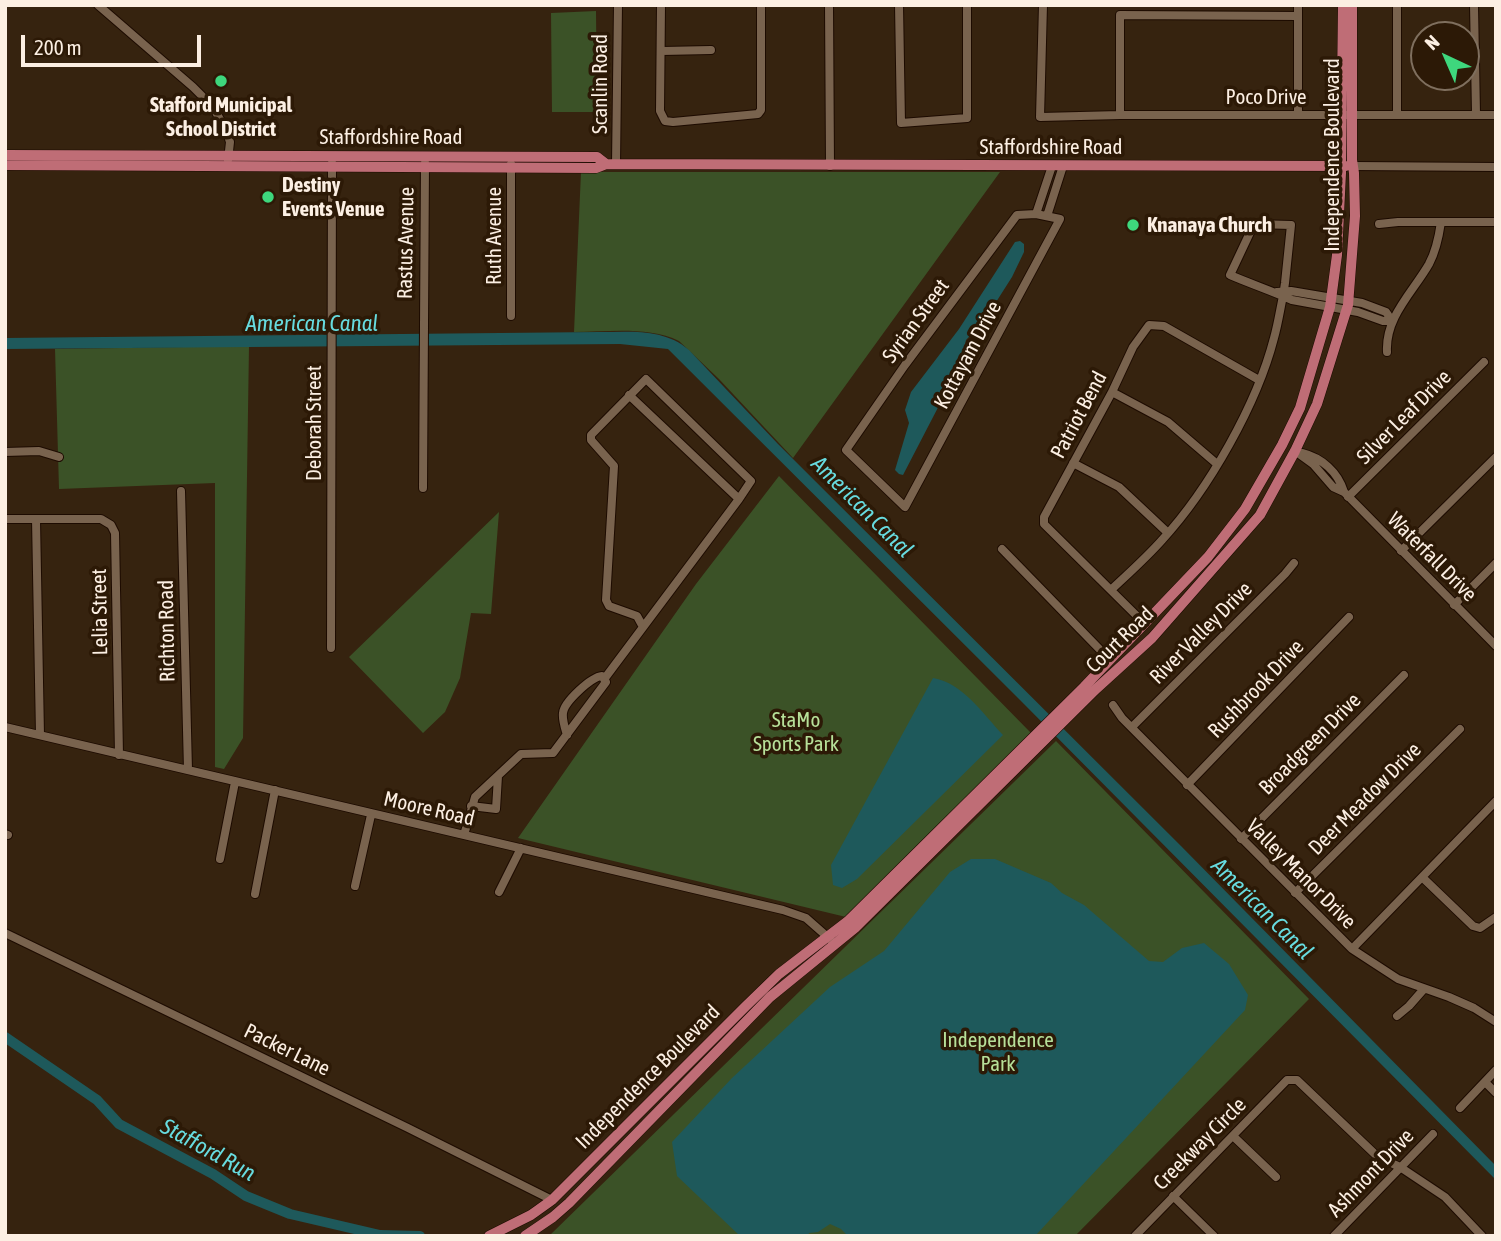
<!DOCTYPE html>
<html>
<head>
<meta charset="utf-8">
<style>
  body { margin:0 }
  #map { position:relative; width:1501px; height:1241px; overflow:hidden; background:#36230f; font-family:"Asap Condensed",sans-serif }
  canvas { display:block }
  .frame { position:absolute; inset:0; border:7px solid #fcefe3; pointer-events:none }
  .north { position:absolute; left:1410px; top:21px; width:70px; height:70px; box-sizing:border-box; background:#2c1906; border:2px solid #7f6f5e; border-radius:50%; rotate:316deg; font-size:19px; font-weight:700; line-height:28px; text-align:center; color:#fcefe3 }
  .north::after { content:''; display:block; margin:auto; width:24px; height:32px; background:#3ed77d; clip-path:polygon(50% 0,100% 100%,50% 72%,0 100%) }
  .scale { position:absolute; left:21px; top:35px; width:180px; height:32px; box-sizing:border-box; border:4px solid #fcefe3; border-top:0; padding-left:9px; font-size:21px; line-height:24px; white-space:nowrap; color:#fcefe3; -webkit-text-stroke:5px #2c1906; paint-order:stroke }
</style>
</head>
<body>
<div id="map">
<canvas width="1501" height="1241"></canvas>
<div class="frame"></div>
<div class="north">N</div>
<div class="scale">200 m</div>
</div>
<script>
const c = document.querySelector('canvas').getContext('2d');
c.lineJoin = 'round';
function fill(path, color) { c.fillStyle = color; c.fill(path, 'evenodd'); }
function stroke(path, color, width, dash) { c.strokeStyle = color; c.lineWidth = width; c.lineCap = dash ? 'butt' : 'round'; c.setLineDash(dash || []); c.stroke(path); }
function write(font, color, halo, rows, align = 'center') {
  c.font = font + ' "Asap Condensed",sans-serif'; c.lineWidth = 7; c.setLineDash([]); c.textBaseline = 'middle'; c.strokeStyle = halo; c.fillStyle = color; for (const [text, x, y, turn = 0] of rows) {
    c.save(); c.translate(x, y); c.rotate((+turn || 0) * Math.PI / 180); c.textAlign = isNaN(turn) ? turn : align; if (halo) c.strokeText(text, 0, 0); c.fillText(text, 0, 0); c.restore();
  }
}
fill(new Path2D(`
  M 596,11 L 597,112 L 552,112 L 551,13 Z
  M 581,172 L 1000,172 L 793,458 L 719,379 L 679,341 C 648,326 607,332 574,332 Z
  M 249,346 L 243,738 L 224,769 L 215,767 L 215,483 L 59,489 L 55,349 Z
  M 779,476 L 1031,733 L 846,917 L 518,838 L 696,584 Z
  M 499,512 L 491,614 L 471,613 L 460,678 L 445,712 L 423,733 L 349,657 Z
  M 1056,741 L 1309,999 L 1075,1236 L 549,1236 Z`), '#3b5227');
fill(new Path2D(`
  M 1020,241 L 1024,244 L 1024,252 L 1012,277 L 984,321 L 966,340 L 959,367 L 903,475 L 899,474 L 895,470 L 909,423 L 905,410 L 911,392 L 959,329 L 1015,242 Z
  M 599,332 C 630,332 664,328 689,350 L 778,444 L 1181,846 L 1496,1166 L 1496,1180 L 1020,700 L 668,349 L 620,344 L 5,349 L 5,338 Z
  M 933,678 C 963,683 983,714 1003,735 L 857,879 L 842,888 L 833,885 L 831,865 Z
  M 971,859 L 995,859 L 1051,883 L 1062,893 L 1084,905 L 1149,961 L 1163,962 L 1182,948 L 1204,943 L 1229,964 L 1248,995 L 1245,1010 L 1035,1236 L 848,1236 L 841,1229 L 830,1224 L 818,1232 L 809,1233 L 808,1236 L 740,1236 L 677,1176 L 672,1142 L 732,1078 L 830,987 L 884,951 L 950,872 Z`), '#1e595b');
stroke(new Path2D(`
  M 5,1037 L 97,1100 L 119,1124 L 213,1174 L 246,1196 L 290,1214 L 380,1235 L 420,1236`), '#1e595b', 10);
const minor = new Path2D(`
  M 98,5 L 193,87 L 213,107 L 226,130 L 230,142 L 228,160
  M 661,5 L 660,111 L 665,121 L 673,122 L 758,114 L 761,110 L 761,5
  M 829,5 L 830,166
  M 899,5 L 901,123 L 967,118 L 967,5
  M 1043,5 L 1040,117 L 1120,115 L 1496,115
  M 1298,5 L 1298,114
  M 1397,5 L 1397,115
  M 1474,5 L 1476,114
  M 662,51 L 711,50
  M 1120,115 L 1120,15 L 1298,16
  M 511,164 L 511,316
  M 616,164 L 618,5
  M 1353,166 L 1496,167
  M 1036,214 L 1060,219 L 905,507 L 846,450 L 905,365 L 1017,215 Z
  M 1036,214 L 1052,166
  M 1047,216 L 1063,166
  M 1379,224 L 1398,222 L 1496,222
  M 1387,352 C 1385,317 1413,292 1429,264 C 1436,251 1439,236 1441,222
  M 1112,392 L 1168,422 L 1217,464
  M 629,395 L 739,499
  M 1295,451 L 1313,464 L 1333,487 L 1344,492 L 1496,646
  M 5,452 L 39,451 L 59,457
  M 1302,453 C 1322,458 1338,472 1344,492
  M 1073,463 L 1119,487 L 1168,533
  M 423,488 L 425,163
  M 181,491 L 188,770
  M 1348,497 L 1484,362
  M 5,519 L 101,519 L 111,525 L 115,533 L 119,755
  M 36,519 L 40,735
  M 1002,549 L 1110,660
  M 1401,551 L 1496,457
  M 1112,589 C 1129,573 1147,557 1162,540 C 1209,489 1257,404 1274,338 C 1278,324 1280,310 1283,296 L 1285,283 L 1291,225 L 1254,224 L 1230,275 C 1251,284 1272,291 1292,300 L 1358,312 L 1383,321 L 1392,321 L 1386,312 L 1362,303 L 1291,291 L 1277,292
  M 1454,605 L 1496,563
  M 1144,623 L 1044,524 L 1044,517 L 1112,392 L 1133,347 L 1149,325 L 1164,326 L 1259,380
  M 331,648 L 332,163
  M 605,678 L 739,499 L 751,481 L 646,379 L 591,435 L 591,440 L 614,466 L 606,600 L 609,606 L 637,616 L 643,627
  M 1113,705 L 1122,718 L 1352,949 L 1398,979 L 1449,997 L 1474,1008 L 1496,1022
  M 5,727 L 783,910 L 806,918 L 831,940
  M 1132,727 L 1285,574 L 1294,563
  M 1187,785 L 1349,617
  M 471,806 L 496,809 L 498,776
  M 5,834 L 8,835
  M 464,835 L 475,797 L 521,754 L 553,753 L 606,682 L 602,676 C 591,677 564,702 563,713 C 562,720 565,728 567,735
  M 1241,839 L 1404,675
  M 220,859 L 235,782
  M 1422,877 L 1473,926 L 1480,928 L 1496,917
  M 355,886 L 371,815
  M 499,892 L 521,848
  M 1295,893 L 1460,729
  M 255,894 L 275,790
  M 5,933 L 408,1128 L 552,1200
  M 1352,949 L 1496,801
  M 1397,1016 L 1409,1006 L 1423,990
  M 1485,1082 L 1496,1093
  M 1460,1108 L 1496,1070
  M 1233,1136 L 1276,1177
  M 1173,1196 L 1214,1236
  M 1135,1236 L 1287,1080 L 1297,1080 L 1378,1157 L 1400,1167 L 1445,1197 L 1482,1236
  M 1334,1236 L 1433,1134`);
const major = new Path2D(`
  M 5,155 L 597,157 L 606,164
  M 5,165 L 596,168 L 606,164 L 1346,166
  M 489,1236 L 531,1215 L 552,1200 L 746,1006 L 779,974 L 848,921 L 1084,687 L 1208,557 L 1245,509 L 1282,445 L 1300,408 L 1330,307 L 1337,255 L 1341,173 L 1343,5
  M 525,1236 L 553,1217 L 569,1203 L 770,997 L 856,927 L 1096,689 L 1152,638 L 1260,515 L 1295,451 L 1317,404 L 1348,305 L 1355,216 L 1354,173 L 1352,160 L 1352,5`);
stroke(minor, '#1d0b00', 10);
stroke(major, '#1d0b00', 11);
stroke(minor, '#79634e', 8);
stroke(major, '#bf6d76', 10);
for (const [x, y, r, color] of [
  [221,81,7,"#3ed77d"],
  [268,197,7,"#3ed77d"],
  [1133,225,7,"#3ed77d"]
]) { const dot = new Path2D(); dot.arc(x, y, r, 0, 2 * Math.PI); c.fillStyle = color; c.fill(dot); stroke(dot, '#2c1906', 2.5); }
write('21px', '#fcefe3', '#2c1906', [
  ["Scanlin Road",600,84,-90],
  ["Poco Drive",1266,97],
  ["Staffordshire Road",391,137],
  ["Staffordshire Road",1051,147],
  ["Independence Boulevard",1332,155,-90],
  ["Ruth Avenue",494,236,-90],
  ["Rastus Avenue",406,243,-89],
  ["Syrian Street",916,321,-54],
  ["Kottayam Drive",968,355,-62],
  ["Patriot Bend",1079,415,-62],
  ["Silver Leaf Drive",1404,417,-45],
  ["Deborah Street",314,423,-90],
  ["Waterfall Drive",1432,557,45],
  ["Lelia Street",100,612,-91],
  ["Richton Road",167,631,-91],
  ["River Valley Drive",1201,633,-45],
  ["Court Road",1120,640,-44],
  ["Rushbrook Drive",1256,689,-46],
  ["Broadgreen Drive",1310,744,-45],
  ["Deer Meadow Drive",1365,799,-45],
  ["Moore Road",429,809,13],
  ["Valley Manor Drive",1301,874,45],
  ["Packer Lane",287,1050,26],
  ["Independence Boulevard",648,1077,-45],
  ["Creekway Circle",1200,1144,-45],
  ["Ashmont Drive",1371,1173,-46]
]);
write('bold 21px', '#fcefe3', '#2c1906', [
  ["Stafford Municipal",221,105,"center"],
  ["School District",221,129,"center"],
  ["Destiny",282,185],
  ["Events Venue",282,209],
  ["Knanaya Church",1147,225]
], 'left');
write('21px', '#b7e099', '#2c1906', [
  ["StaMo",796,720],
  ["Sports Park",796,744],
  ["Independence",998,1040],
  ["Park",998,1064]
]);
write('italic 23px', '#67dbdf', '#2c1906', [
  ["American Canal",312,324],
  ["American Canal",862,507,45],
  ["American Canal",1262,909,45],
  ["Stafford Run",208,1150,29]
]);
</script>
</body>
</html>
